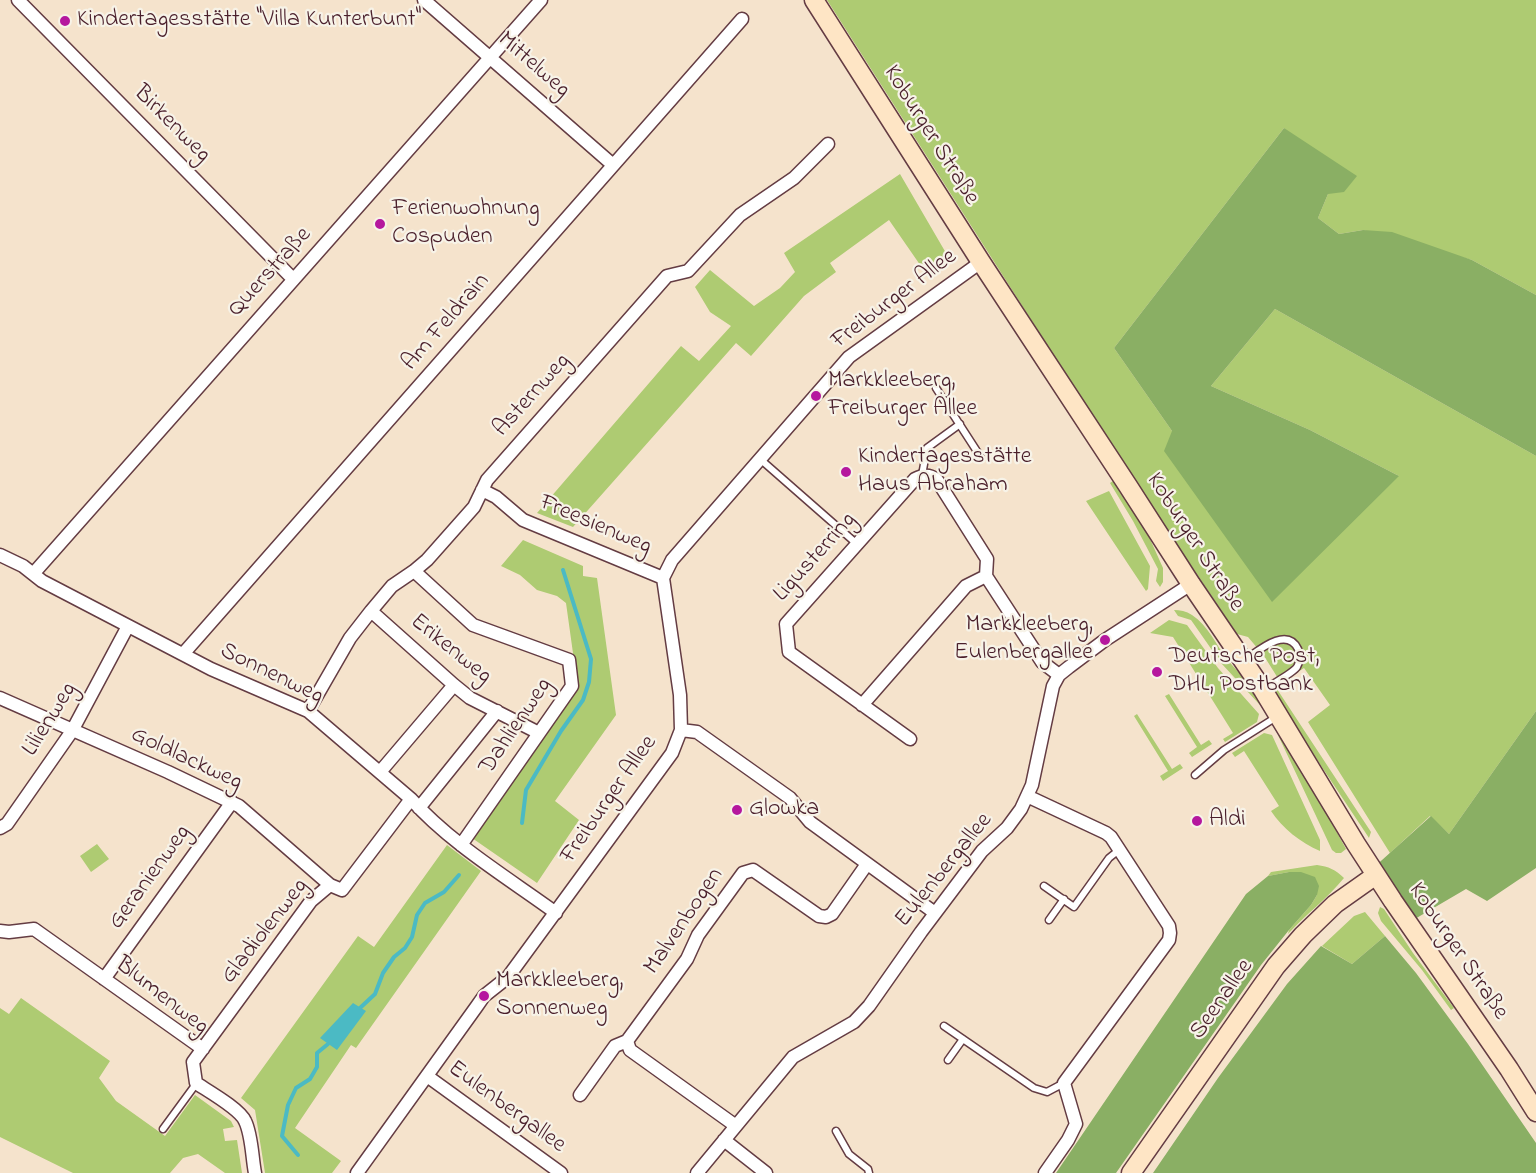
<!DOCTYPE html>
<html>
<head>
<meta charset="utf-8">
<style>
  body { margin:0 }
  canvas { display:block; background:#f5e3cc }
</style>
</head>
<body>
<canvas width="1536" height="1173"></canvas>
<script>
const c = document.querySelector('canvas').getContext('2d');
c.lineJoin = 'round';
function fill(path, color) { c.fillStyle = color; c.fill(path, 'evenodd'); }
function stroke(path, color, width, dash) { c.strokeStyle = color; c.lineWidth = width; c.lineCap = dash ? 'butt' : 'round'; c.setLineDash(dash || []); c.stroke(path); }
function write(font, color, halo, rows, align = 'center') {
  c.font = font + ' "Indie Flower",sans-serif'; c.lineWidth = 4.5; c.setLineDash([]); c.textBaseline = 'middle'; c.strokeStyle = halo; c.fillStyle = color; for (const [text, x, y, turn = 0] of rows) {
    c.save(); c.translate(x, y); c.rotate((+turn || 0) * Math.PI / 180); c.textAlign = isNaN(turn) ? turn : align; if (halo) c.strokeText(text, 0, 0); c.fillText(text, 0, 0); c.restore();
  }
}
fill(new Path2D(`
  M 827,0 L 1536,0 L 1536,295 L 1472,260 L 1363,230 L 1339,234 L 1318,218 L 1328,194 L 1284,128 L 1114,348 L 1172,431 L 1399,476 L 1310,430 L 1211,386 L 1275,309 L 1536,456 L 1536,711 L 1449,834 L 1430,816 L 1390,853 L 1308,722 L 1330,705 L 1304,668 L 1281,683 L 1264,656 L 1248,637 L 1237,634 L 1134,481 Z
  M 900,174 L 946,253 L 940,263 L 925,272 L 889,220 L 830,263 L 836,272 L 804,296 L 751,356 L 736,343 L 573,527 L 537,513 L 681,346 L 699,361 L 731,326 L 710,312 L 695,287 L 710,270 L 754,306 L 780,288 L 795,272 L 784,253 Z
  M 1116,479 L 1142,521 L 1163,568 L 1163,582 L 1160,587 L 1156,581 L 1158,569 L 1133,521 L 1110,483 Z
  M 1109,491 L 1150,566 L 1148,589 L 1146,591 L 1086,501 Z
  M 523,540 L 583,566 L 583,576 L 597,578 L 616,715 L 555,801 L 579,820 L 537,883 L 472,838 L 578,689 L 566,603 L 557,596 L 537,590 L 520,575 L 501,566 Z
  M 1174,610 C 1180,610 1186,611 1192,615 C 1208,625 1216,645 1227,659 C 1237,672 1258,689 1260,705 L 1221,663 L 1191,620 L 1178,616 Z
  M 1169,620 L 1187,625 L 1218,668 L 1259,714 L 1257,722 L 1225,742 L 1223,739 L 1233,733 L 1173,637 L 1150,633 Z
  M 1275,686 L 1371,832 L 1369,838 L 1272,692 Z
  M 1169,694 L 1201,745 L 1209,740 L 1212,744 L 1192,757 L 1189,753 L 1197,747 L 1165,696 Z
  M 1137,714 L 1172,769 L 1180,764 L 1183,768 L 1163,781 L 1160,776 L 1168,771 L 1134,716 Z
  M 1264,733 L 1272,735 L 1320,840 L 1320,851 C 1301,843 1282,828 1271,811 L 1279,806 L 1244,751 L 1235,757 L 1232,753 Z
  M 1278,735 L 1285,741 L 1298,761 L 1346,849 L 1341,853 L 1336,853 L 1332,850 Z
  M 97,844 L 109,859 L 91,872 L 80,856 Z
  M 447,845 L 481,871 L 356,1048 L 351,1045 L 295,1128 L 341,1161 L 332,1173 L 265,1173 L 255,1110 L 241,1098 L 358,936 L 374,947 Z
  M 1317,865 C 1329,867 1335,869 1344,878 C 1327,899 1306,914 1288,934 L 1289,930 L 1311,905 L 1317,895 L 1289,872 L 1268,876 L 1271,872 Z
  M 1380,907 L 1384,909 L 1413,953 L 1454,1008 L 1451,1010 L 1422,970 L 1381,921 L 1378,913 Z
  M 1365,912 L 1385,936 L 1352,964 L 1322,946 L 1354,916 Z
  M 21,998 L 110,1061 L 99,1078 L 116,1101 L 165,1136 L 195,1095 L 231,1121 L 234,1127 L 223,1129 L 225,1141 L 237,1140 L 242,1173 L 225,1173 L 198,1154 L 183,1158 L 170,1173 L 73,1173 L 0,1137 L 0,1008 L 9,1014 Z`), '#aecb72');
fill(new Path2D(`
  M 1284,128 L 1357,176 L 1344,192 L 1328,194 L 1318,218 L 1339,234 L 1363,230 L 1392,232 L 1472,260 L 1536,295 L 1536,456 L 1275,309 L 1211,386 L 1310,430 L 1399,476 L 1272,602 L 1164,451 L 1172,431 L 1114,348 Z
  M 1536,711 L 1536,868 L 1487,901 L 1466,889 L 1408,923 L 1372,869 L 1431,816 L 1449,834 Z
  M 1289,872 L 1301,872 L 1315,877 L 1319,886 L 1317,895 L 1311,905 L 1289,930 L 1261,965 L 1116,1173 L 1056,1173 L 1246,894 L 1268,876 Z
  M 1385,936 L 1416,973 L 1468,1044 L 1536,1143 L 1536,1173 L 1153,1173 L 1218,1078 L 1287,984 L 1321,946 L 1352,964 Z`), '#8aaf64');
fill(new Path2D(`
  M 353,1003 L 366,1011 L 337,1050 L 320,1038 Z`), '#4bbac4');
stroke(new Path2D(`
  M 522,823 L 526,790 L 561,731 L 583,700 L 589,682 L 591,659 L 563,570
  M 360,1008 L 375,994 L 383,973 L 394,957 L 405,948 L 412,937 L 417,915 L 425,903 L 444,892 L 459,875
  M 298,1155 L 282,1136 L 288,1105 L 296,1088 L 310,1079 L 317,1067 L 317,1053 L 328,1044`), '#4bbac4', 4);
const lane = new Path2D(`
  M 936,388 L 980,456
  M 760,459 L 857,544
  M 922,475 L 927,448 L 960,424
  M 1246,659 C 1259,650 1287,626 1298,649 C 1300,655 1300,662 1297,667 C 1293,673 1272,684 1265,689
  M 1195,775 L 1224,750 L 1278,716
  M 1044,886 L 1074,907 L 1109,858 L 1119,850
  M 1049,920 L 1064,899
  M 944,1026 L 1034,1088 L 1047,1092 L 1064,1083
  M 948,1060 L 963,1039
  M 163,1129 L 196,1084
  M 836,1131 L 849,1154 L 868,1169 L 869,1173`);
const street = new Path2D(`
  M 18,0 L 293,279
  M 424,0 L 613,165
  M 482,490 L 496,497 L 523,520 L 663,578
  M 0,555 L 23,566 L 42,581 L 211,669 L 308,711 L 411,799 C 450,843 508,878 556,913
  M 414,571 L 473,625 L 569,660 L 572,686 L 461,845
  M 33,574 L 541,0
  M 371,611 L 454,685 L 470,698 L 539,733
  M 183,654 L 742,19
  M 0,698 L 168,772 L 239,806 L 330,885
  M 862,705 L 966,586 L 986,576
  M 308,711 L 350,638 L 371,611 L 392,586 L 414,571 L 427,560 L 474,507 L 487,480 L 667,276 L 688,271 L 740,215 L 794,178 L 828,144
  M 681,730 L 697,732 L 790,798 L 810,822 L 935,913
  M 910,739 L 789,652 L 786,624 L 915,479 C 923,475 929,474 937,480 L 987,559 L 986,576 L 1042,662 L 1059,675
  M 380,772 L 454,685
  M 1027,796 L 1106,833 L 1111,837 L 1169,926 L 1170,933 L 1169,940 L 1064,1083 L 1076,1124 L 1068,1140 L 1045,1173
  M 419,808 L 497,711
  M 0,828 L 7,824 L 72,731 L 128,626
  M 0,931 L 9,932 L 34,929 L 203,1049
  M 104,979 L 232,802
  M 427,1076 L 561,1173
  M 580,1095 L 615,1046 L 627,1041
  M 736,1126 L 630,1050 L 627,1041 L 687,959 L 698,935 L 743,873 L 753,870 L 819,916 L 826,917 L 832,914 L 867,864
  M 724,1140 L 766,1173
  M 255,1173 C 252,1158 252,1135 245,1121 C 240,1109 208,1091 196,1083 L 193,1062 L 311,901 L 330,885 L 342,890 L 411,799
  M 357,1173 L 477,1006 L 484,996 L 508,977 L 672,753 L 681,730 L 680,695 L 663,578 L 672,560 L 849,357 L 981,262
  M 697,1173 L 793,1057 L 854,1022 L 869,1006 L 921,932 L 982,851 L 1007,828 L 1021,809 L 1032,785 L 1053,686 L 1059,675 L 1069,667 L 1105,640 L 1191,584`);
const secondary = new Path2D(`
  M 814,0 L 981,262 L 1128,486 L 1191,584 L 1263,690 L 1356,844 L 1393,901 L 1509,1069 L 1536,1112
  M 1131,1173 L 1276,966 L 1303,935 L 1335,904 L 1376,875`);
stroke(lane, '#643c43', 9);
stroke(street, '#643c43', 15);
stroke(secondary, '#643c43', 21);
stroke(lane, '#fff', 6);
stroke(street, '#fff', 12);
stroke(secondary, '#fee5c5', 18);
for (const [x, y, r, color] of [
  [65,21,6,"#b5179e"],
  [380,224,6,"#b5179e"],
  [816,396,6,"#b5179e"],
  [846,472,6,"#b5179e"],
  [1105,640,6,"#b5179e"],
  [1157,672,6,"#b5179e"],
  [737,810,6,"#b5179e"],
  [1197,821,6,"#b5179e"],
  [484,996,6,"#b5179e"]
]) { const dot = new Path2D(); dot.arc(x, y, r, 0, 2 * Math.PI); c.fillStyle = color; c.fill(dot); stroke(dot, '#f7f3e8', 2); }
write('24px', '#4a1f2b', '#f7f3e8', [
  ["Kindertagesstätte \"Villa Kunterbunt\"",77,21],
  ["Ferienwohnung",392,210],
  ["Cospuden",392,238],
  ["Markkleeberg,",828,382],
  ["Freiburger Allee",828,410],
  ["Kindertagesstätte",858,458],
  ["Haus Abraham",858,486],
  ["Markkleeberg,",1093,626,"right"],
  ["Eulenbergallee",1093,654,"right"],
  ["Deutsche Post,",1169,658],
  ["DHL, Postbank",1169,686],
  ["Glowka",749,810],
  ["Aldi",1209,821],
  ["Markkleeberg,",496,982],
  ["Sonnenweg",496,1010]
], 'left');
write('24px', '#4a1f2b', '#f7f3e8', [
  ["Mittelweg",533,66,41],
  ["Birkenweg",171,125,45],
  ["Koburger Straße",930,136,58],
  ["Querstraße",271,273,-48],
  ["Freiburger Allee",895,300,-37],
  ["Am Feldrain",447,323,-49],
  ["Asternweg",533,396,-48],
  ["Freesienweg",595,526,23],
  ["Koburger Straße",1194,543,57],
  ["Ligusterring",816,558,-48],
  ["Erikenweg",450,650,39],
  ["Sonnenweg",271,675,26],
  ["Lilienweg",51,720,-58],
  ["Dahlienweg",517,727,-56],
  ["Goldlackweg",186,760,25],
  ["Freiburger Allee",610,800,-55],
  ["Eulenbergallee",945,871,-51],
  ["Geranienweg",151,878,-54],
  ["Malvenbogen",685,922,-56],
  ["Gladiolenweg",266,932,-52],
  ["Koburger Straße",1457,952,56],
  ["Blumenweg",161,997,38],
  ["Seenallee",1223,1000,-55],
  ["Eulenbergallee",506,1108,36]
]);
</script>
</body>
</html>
